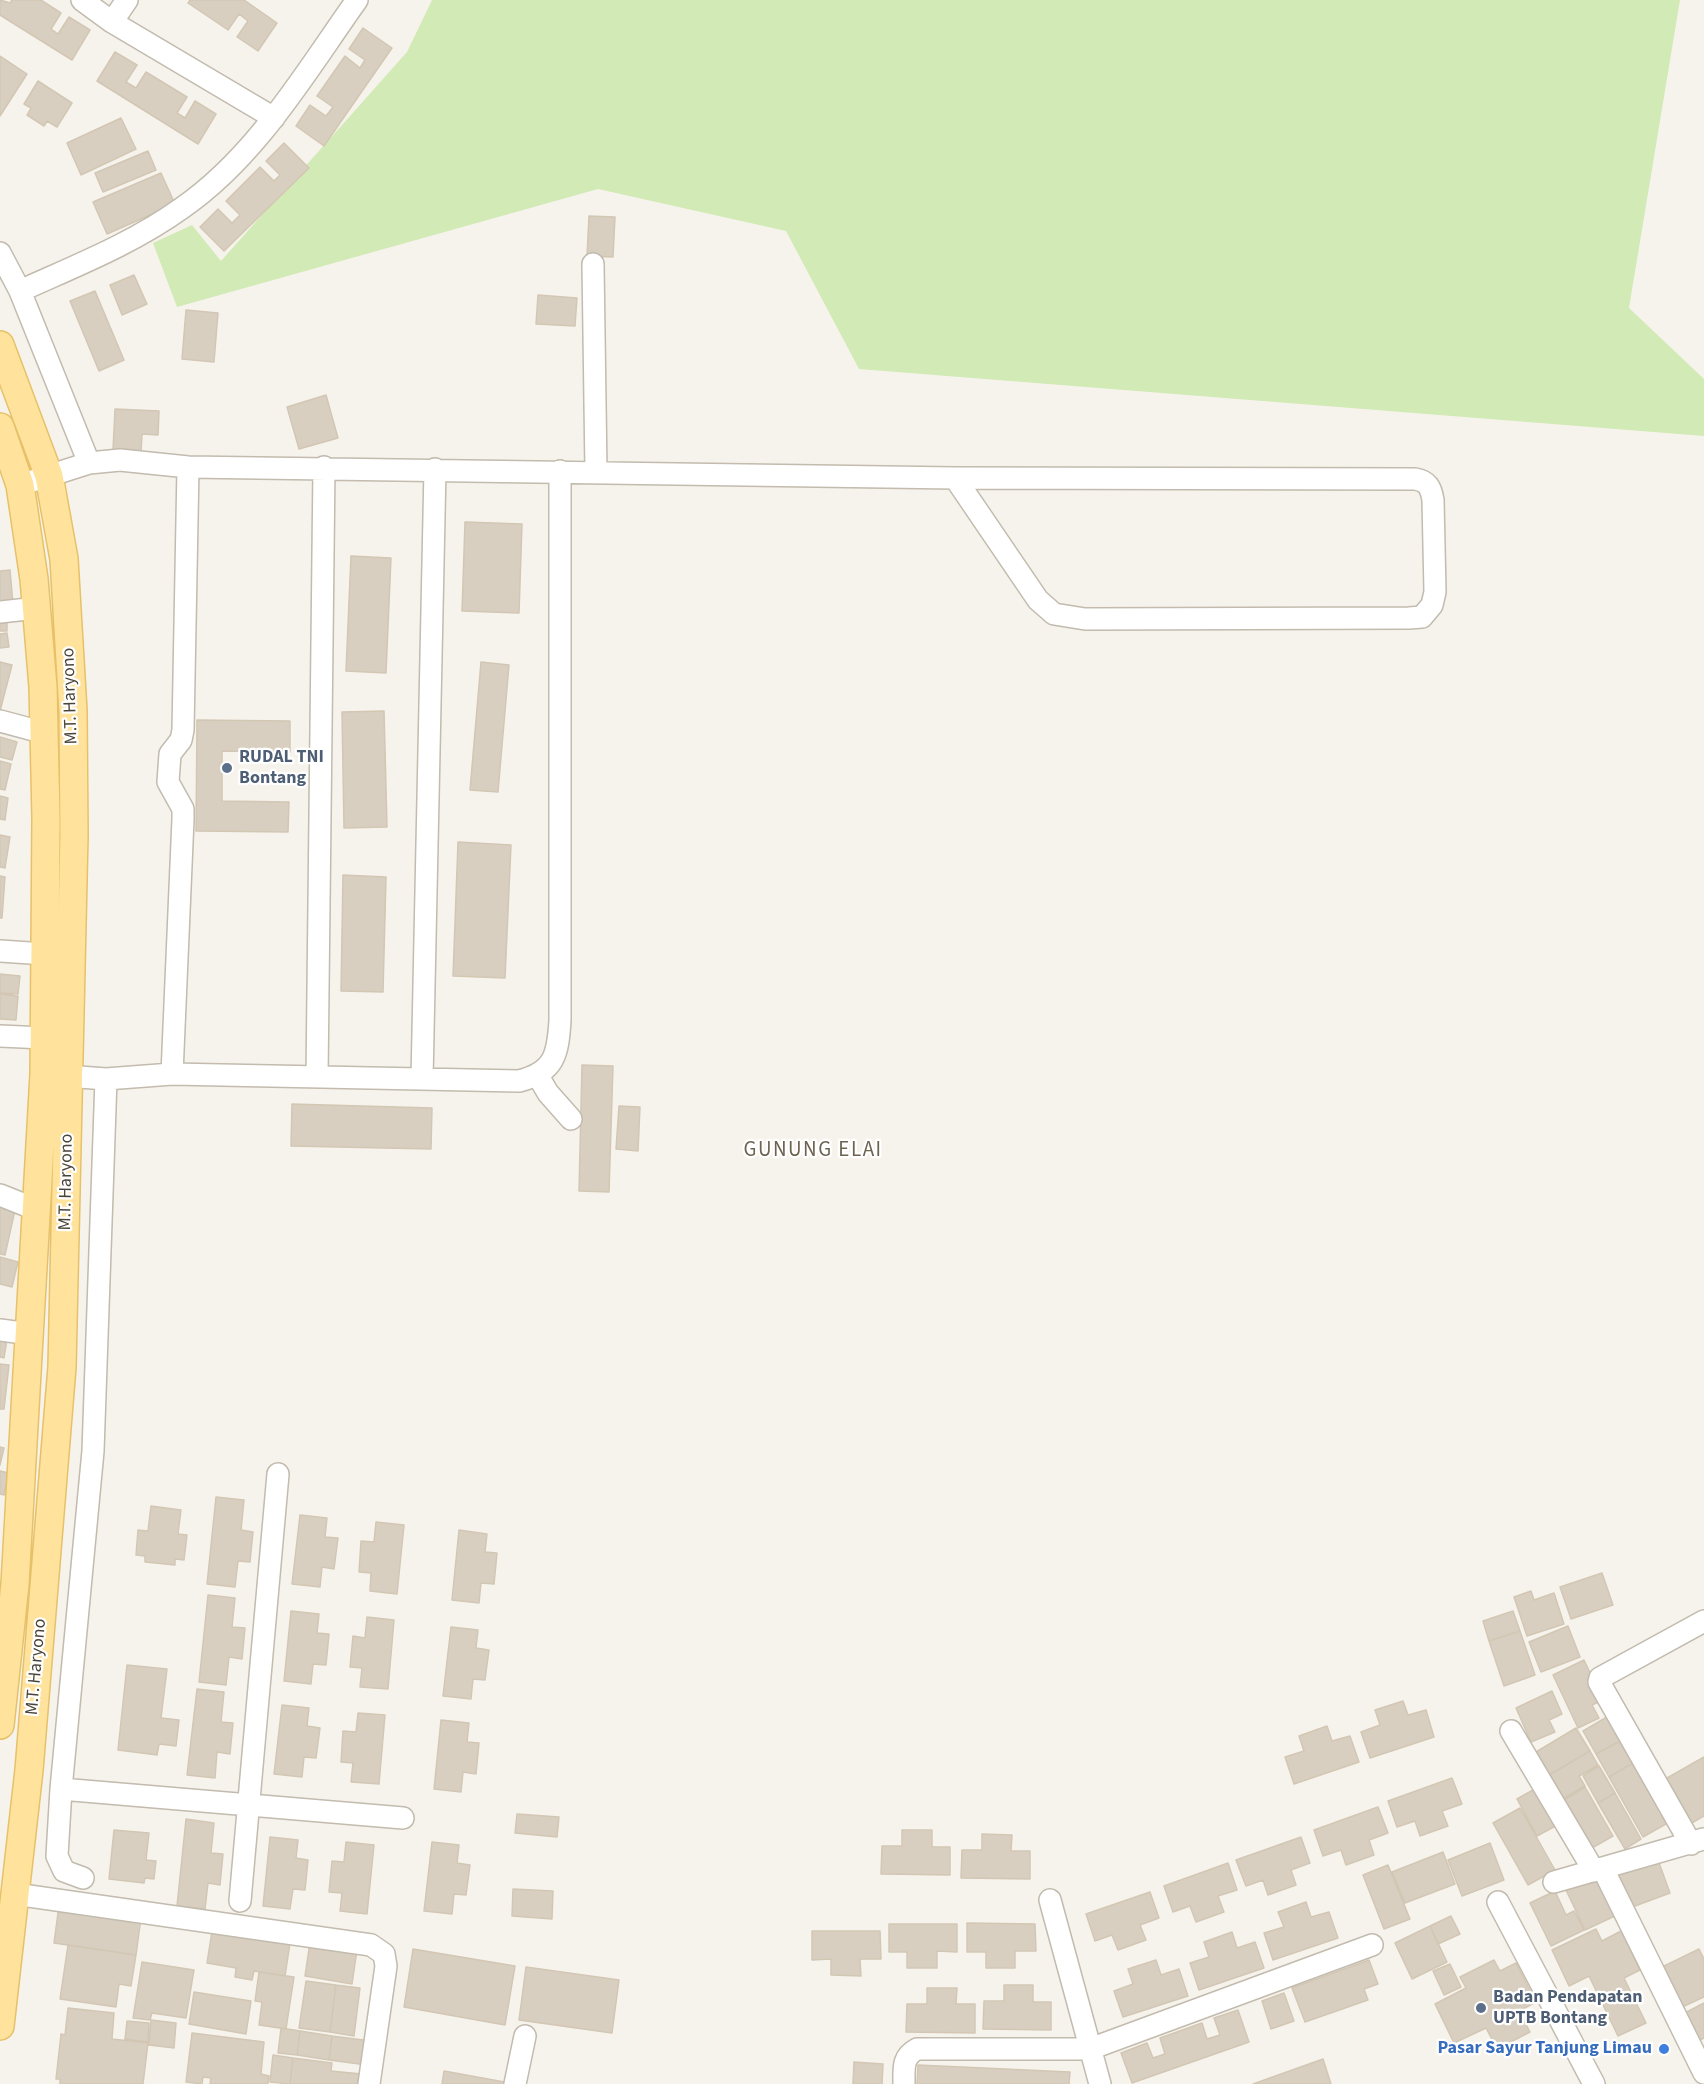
<!DOCTYPE html>
<html>
<head>
<meta charset="utf-8">
<style>
  body { margin:0 }
  canvas { display:block; background:#f6f3ec }
</style>
</head>
<body>
<canvas width="1704" height="2084"></canvas>
<script>
const c = document.querySelector('canvas').getContext('2d');
c.lineJoin = 'round';
function fill(path, color) { c.fillStyle = color; c.fill(path, 'evenodd'); }
function stroke(path, color, width, dash) { c.strokeStyle = color; c.lineWidth = width; c.lineCap = dash ? 'butt' : 'round'; c.setLineDash(dash || []); c.stroke(path); }
function write(font, color, halo, rows, align = 'center') {
  c.font = font + ' "Source Sans 3",sans-serif'; c.lineWidth = 4.5; c.setLineDash([]); c.textBaseline = 'middle'; c.strokeStyle = halo; c.fillStyle = color; for (const [text, x, y, turn = 0] of rows) {
    c.save(); c.translate(x, y); c.rotate((+turn || 0) * Math.PI / 180); c.textAlign = isNaN(turn) ? turn : align; if (halo) c.strokeText(text, 0, 0); c.fillText(text, 0, 0); c.restore();
  }
}
fill(new Path2D(`
  M 432,0 L 1680,0 L 1629,308 L 1704,379 L 1704,436 L 859,369 L 786,231 L 598,189 L 177,307 L 153,243 L 192,225 L 221,261 L 407,52 Z`), '#d2eab5');
const building = new Path2D(`
  M 0,0 L 10,3 L 12,0 L 41,0 L 61,13 L 51,29 L 58,34 L 69,17 L 90,30 L 72,60 L 0,15 Z
  M 190,0 L 244,0 L 277,23 L 258,51 L 237,37 L 248,21 L 239,14 L 228,30 L 188,3 Z
  M 363,28 L 392,48 L 324,146 L 296,126 L 310,105 L 326,116 L 333,107 L 317,96 L 345,56 L 360,68 L 365,60 L 349,49 Z
  M 115,52 L 137,65 L 126,82 L 136,88 L 146,72 L 187,97 L 177,113 L 185,118 L 195,101 L 216,114 L 198,144 L 97,81 Z
  M 0,56 L 27,74 L 0,116 Z
  M 38,81 L 72,103 L 57,127 L 47,121 L 44,126 L 27,115 L 31,108 L 24,104 Z
  M 121,118 L 136,149 L 81,175 L 67,143 Z
  M 284,143 L 309,168 L 224,251 L 200,227 L 218,209 L 232,223 L 240,215 L 226,201 L 260,167 L 274,181 L 280,175 L 266,161 Z
  M 148,151 L 156,170 L 103,192 L 95,173 Z
  M 161,173 L 175,204 L 107,234 L 93,202 Z
  M 589,216 L 615,217 L 613,257 L 587,256 Z
  M 134,275 L 147,304 L 122,315 L 110,285 Z
  M 95,291 L 124,360 L 99,371 L 70,301 Z
  M 538,295 L 577,298 L 575,326 L 536,324 Z
  M 186,310 L 218,313 L 214,362 L 182,359 Z
  M 326,395 L 338,438 L 299,449 L 287,407 Z
  M 115,409 L 159,411 L 158,435 L 142,434 L 141,452 L 113,450 Z
  M 465,522 L 522,524 L 519,613 L 462,611 Z
  M 351,556 L 391,558 L 386,673 L 346,671 Z
  M 10,570 L 13,604 L 0,605 L 0,571 Z
  M 0,617 L 7,617 L 7,631 L 0,631 Z
  M 7,633 L 9,647 L 0,648 L 0,634 Z
  M 0,662 L 12,665 L 0,711 Z
  M 481,662 L 509,665 L 498,792 L 470,790 Z
  M 384,711 L 387,827 L 344,828 L 342,712 Z
  M 197,720 L 290,721 L 290,752 L 222,751 L 222,801 L 289,802 L 288,832 L 196,831 Z
  M 0,737 L 17,742 L 12,760 L 0,757 Z
  M 0,761 L 11,764 L 5,790 L 0,789 Z
  M 0,796 L 8,798 L 5,820 L 0,819 Z
  M 0,835 L 10,837 L 5,868 L 0,867 Z
  M 458,842 L 511,845 L 505,978 L 453,976 Z
  M 343,875 L 386,877 L 383,992 L 341,991 Z
  M 0,876 L 5,877 L 2,918 L 0,918 Z
  M 0,974 L 20,976 L 18,994 L 0,993 Z
  M 0,994 L 18,996 L 16,1020 L 0,1019 Z
  M 582,1065 L 613,1066 L 609,1192 L 579,1191 Z
  M 292,1104 L 432,1108 L 431,1149 L 291,1146 Z
  M 619,1106 L 640,1107 L 638,1151 L 616,1149 Z
  M 0,1206 L 15,1210 L 5,1255 L 0,1254 Z
  M 0,1257 L 18,1262 L 12,1287 L 0,1284 Z
  M 0,1333 L 8,1334 L 4,1358 L 0,1357 Z
  M 0,1364 L 9,1365 L 4,1409 L 0,1409 Z
  M 0,1447 L 4,1448 L 0,1465 Z
  M 0,1471 L 9,1473 L 4,1495 L 0,1494 Z
  M 216,1497 L 244,1500 L 241,1530 L 253,1532 L 250,1562 L 238,1561 L 235,1587 L 207,1584 Z
  M 151,1506 L 181,1510 L 178,1534 L 187,1535 L 184,1560 L 175,1559 L 175,1565 L 145,1562 L 145,1556 L 136,1555 L 138,1530 L 148,1531 Z
  M 300,1515 L 327,1518 L 325,1537 L 338,1538 L 334,1569 L 322,1567 L 320,1587 L 292,1584 Z
  M 376,1522 L 404,1525 L 397,1594 L 370,1591 L 371,1573 L 359,1572 L 361,1541 L 374,1542 Z
  M 459,1530 L 487,1534 L 485,1552 L 497,1553 L 494,1584 L 481,1583 L 479,1603 L 452,1600 Z
  M 1602,1573 L 1613,1605 L 1571,1619 L 1560,1587 Z
  M 1531,1591 L 1534,1600 L 1554,1593 L 1564,1624 L 1527,1636 L 1514,1597 Z
  M 208,1595 L 235,1598 L 232,1627 L 245,1628 L 242,1659 L 229,1657 L 226,1685 L 199,1682 Z
  M 291,1611 L 319,1614 L 317,1633 L 329,1634 L 326,1665 L 313,1664 L 311,1684 L 284,1681 Z
  M 1513,1611 L 1520,1631 L 1489,1641 L 1483,1621 Z
  M 367,1617 L 394,1620 L 388,1689 L 360,1687 L 362,1668 L 350,1667 L 353,1636 L 365,1638 Z
  M 1568,1626 L 1580,1657 L 1541,1672 L 1529,1642 Z
  M 451,1627 L 478,1630 L 476,1648 L 489,1650 L 485,1680 L 473,1679 L 471,1699 L 443,1696 Z
  M 1520,1631 L 1535,1675 L 1504,1686 L 1489,1641 Z
  M 1584,1660 L 1603,1700 L 1592,1705 L 1599,1718 L 1578,1728 L 1553,1675 Z
  M 127,1665 L 167,1669 L 161,1718 L 179,1720 L 176,1746 L 159,1744 L 157,1755 L 118,1750 Z
  M 197,1689 L 224,1692 L 221,1722 L 233,1723 L 230,1754 L 217,1752 L 215,1778 L 187,1775 Z
  M 1552,1691 L 1562,1714 L 1549,1720 L 1555,1732 L 1531,1742 L 1516,1708 Z
  M 1403,1701 L 1408,1715 L 1426,1710 L 1434,1737 L 1370,1758 L 1361,1732 L 1380,1725 L 1375,1710 Z
  M 282,1705 L 309,1708 L 307,1726 L 320,1728 L 316,1758 L 304,1757 L 302,1777 L 274,1774 Z
  M 358,1713 L 385,1715 L 379,1784 L 351,1782 L 353,1763 L 341,1762 L 343,1731 L 356,1732 Z
  M 1612,1714 L 1626,1738 L 1596,1754 L 1583,1731 Z
  M 441,1720 L 469,1723 L 467,1742 L 479,1743 L 476,1774 L 463,1772 L 461,1792 L 434,1789 Z
  M 1327,1726 L 1332,1741 L 1350,1736 L 1359,1762 L 1294,1784 L 1285,1757 L 1304,1751 L 1299,1736 Z
  M 1576,1728 L 1590,1751 L 1549,1775 L 1536,1752 Z
  M 1626,1738 L 1638,1760 L 1609,1777 L 1596,1754 Z
  M 1590,1751 L 1598,1765 L 1579,1776 L 1585,1786 L 1563,1799 L 1549,1775 Z
  M 1704,1757 L 1704,1816 L 1685,1827 L 1660,1782 Z
  M 1638,1760 L 1673,1820 L 1643,1837 L 1609,1777 Z
  M 1599,1766 L 1615,1793 L 1598,1803 L 1583,1776 Z
  M 1452,1778 L 1462,1804 L 1442,1811 L 1448,1826 L 1420,1836 L 1415,1821 L 1397,1827 L 1388,1801 Z
  M 1540,1786 L 1561,1823 L 1537,1836 L 1517,1799 Z
  M 1585,1787 L 1613,1836 L 1592,1848 L 1564,1800 Z
  M 1615,1793 L 1641,1839 L 1625,1849 L 1598,1803 Z
  M 1378,1807 L 1388,1833 L 1369,1840 L 1374,1855 L 1346,1865 L 1341,1850 L 1323,1856 L 1314,1830 Z
  M 1520,1808 L 1555,1870 L 1528,1885 L 1493,1823 Z
  M 517,1814 L 559,1817 L 557,1837 L 515,1833 Z
  M 186,1819 L 214,1823 L 211,1853 L 223,1854 L 220,1885 L 208,1883 L 205,1909 L 177,1906 Z
  M 114,1830 L 149,1833 L 146,1860 L 156,1861 L 154,1879 L 145,1878 L 144,1883 L 109,1879 Z
  M 902,1830 L 932,1830 L 932,1847 L 950,1847 L 950,1875 L 881,1874 L 882,1846 L 902,1846 Z
  M 982,1834 L 1012,1835 L 1011,1851 L 1030,1851 L 1030,1879 L 961,1878 L 962,1850 L 982,1850 Z
  M 270,1837 L 298,1840 L 296,1858 L 308,1860 L 305,1890 L 293,1889 L 290,1909 L 263,1906 Z
  M 1301,1837 L 1310,1863 L 1291,1870 L 1296,1885 L 1268,1895 L 1263,1880 L 1246,1886 L 1236,1860 Z
  M 346,1842 L 374,1845 L 367,1914 L 340,1911 L 342,1893 L 329,1892 L 332,1861 L 344,1862 Z
  M 432,1842 L 459,1845 L 457,1863 L 470,1865 L 466,1895 L 454,1894 L 452,1914 L 424,1911 Z
  M 1490,1843 L 1504,1880 L 1462,1896 L 1448,1860 Z
  M 1443,1852 L 1455,1884 L 1405,1903 L 1392,1872 Z
  M 1658,1860 L 1670,1893 L 1627,1909 L 1614,1876 Z
  M 1228,1863 L 1237,1890 L 1218,1896 L 1224,1912 L 1196,1922 L 1190,1906 L 1173,1912 L 1164,1886 Z
  M 1388,1865 L 1410,1919 L 1384,1929 L 1363,1875 Z
  M 1597,1874 L 1617,1915 L 1585,1930 L 1566,1890 Z
  M 513,1889 L 553,1891 L 552,1919 L 512,1916 Z
  M 1555,1891 L 1566,1915 L 1574,1911 L 1584,1930 L 1551,1946 L 1530,1903 Z
  M 1150,1892 L 1159,1918 L 1140,1925 L 1146,1940 L 1118,1950 L 1112,1935 L 1095,1941 L 1086,1914 Z
  M 1306,1902 L 1311,1917 L 1329,1912 L 1338,1938 L 1273,1960 L 1264,1933 L 1284,1927 L 1278,1912 Z
  M 59,1905 L 141,1918 L 136,1955 L 54,1943 Z
  M 1451,1916 L 1460,1934 L 1438,1944 L 1430,1926 Z
  M 967,1923 L 1035,1924 L 1036,1951 L 1015,1951 L 1015,1968 L 986,1968 L 986,1952 L 967,1952 Z
  M 889,1924 L 957,1924 L 957,1952 L 937,1951 L 937,1968 L 907,1968 L 907,1952 L 889,1952 Z
  M 1430,1926 L 1447,1962 L 1412,1979 L 1395,1943 Z
  M 1596,1929 L 1602,1941 L 1621,1931 L 1640,1970 L 1624,1978 L 1646,2023 L 1618,2036 L 1589,1976 L 1569,1986 L 1552,1950 Z
  M 212,1931 L 290,1943 L 285,1976 L 254,1971 L 252,1980 L 235,1977 L 236,1968 L 207,1963 Z
  M 812,1931 L 880,1931 L 881,1959 L 860,1959 L 861,1976 L 831,1975 L 831,1959 L 812,1960 Z
  M 1232,1932 L 1237,1948 L 1255,1942 L 1264,1968 L 1199,1990 L 1190,1963 L 1209,1957 L 1204,1942 Z
  M 310,1942 L 357,1950 L 352,1984 L 305,1976 Z
  M 68,1945 L 136,1955 L 131,1986 L 119,1984 L 116,2007 L 60,1999 Z
  M 413,1949 L 515,1966 L 505,2025 L 404,2007 Z
  M 1699,1949 L 1704,1959 L 1704,1997 L 1678,2009 L 1658,1969 Z
  M 1156,1960 L 1161,1975 L 1179,1969 L 1188,1996 L 1123,2017 L 1114,1991 L 1133,1984 L 1128,1969 Z
  M 1369,1960 L 1378,1984 L 1364,1989 L 1368,2000 L 1305,2022 L 1292,1988 Z
  M 1494,1960 L 1500,1971 L 1516,1963 L 1536,2002 L 1519,2011 L 1530,2032 L 1497,2049 L 1486,2028 L 1454,2043 L 1435,2004 L 1466,1988 L 1460,1977 Z
  M 142,1962 L 194,1970 L 186,2018 L 152,2013 L 150,2020 L 133,2018 Z
  M 1450,1964 L 1461,1987 L 1444,1995 L 1433,1971 Z
  M 526,1967 L 619,1980 L 612,2033 L 519,2020 Z
  M 259,1972 L 294,1977 L 286,2029 L 259,2025 L 262,2002 L 255,2001 Z
  M 306,1981 L 336,1985 L 330,2032 L 299,2028 Z
  M 336,1985 L 360,1988 L 354,2036 L 330,2032 Z
  M 1004,1985 L 1033,1985 L 1033,2002 L 1051,2002 L 1051,2030 L 983,2029 L 984,2001 L 1004,2001 Z
  M 927,1988 L 957,1988 L 956,2004 L 975,2004 L 975,2033 L 906,2032 L 907,2004 L 927,2004 Z
  M 194,1992 L 251,2001 L 246,2034 L 189,2024 Z
  M 1284,1993 L 1294,2021 L 1271,2029 L 1262,2001 Z
  M 1704,2003 L 1704,2038 L 1695,2043 L 1681,2015 Z
  M 68,2008 L 114,2013 L 112,2039 L 148,2043 L 143,2084 L 60,2084 L 60,2079 L 56,2079 L 61,2034 L 65,2035 Z
  M 1238,2010 L 1249,2042 L 1132,2083 L 1121,2053 L 1147,2043 L 1153,2058 L 1165,2054 L 1160,2038 L 1202,2023 L 1207,2039 L 1220,2035 L 1214,2018 Z
  M 151,2020 L 176,2023 L 174,2048 L 149,2045 Z
  M 127,2021 L 149,2023 L 148,2042 L 125,2039 Z
  M 281,2028 L 300,2031 L 297,2055 L 278,2053 Z
  M 300,2031 L 332,2036 L 329,2060 L 297,2055 Z
  M 192,2033 L 264,2042 L 261,2074 L 269,2076 L 268,2084 L 210,2084 L 211,2078 L 203,2077 L 202,2084 L 186,2082 Z
  M 332,2036 L 371,2041 L 367,2065 L 329,2060 Z
  M 273,2055 L 293,2058 L 290,2084 L 270,2082 Z
  M 293,2058 L 332,2063 L 331,2071 L 362,2074 L 361,2084 L 290,2084 Z
  M 1323,2059 L 1331,2084 L 1253,2084 Z
  M 854,2062 L 883,2064 L 882,2084 L 853,2084 Z
  M 918,2065 L 1070,2072 L 1069,2084 L 917,2084 Z
  M 444,2071 L 510,2083 L 510,2084 L 442,2084 Z`);
fill(building, '#d8cfc1');
stroke(building, '#d3c7b4', 1.5);
const minor = new Path2D(`
  M 82,0 L 112,22 L 274,118
  M 112,22 L 127,0
  M 0,253 L 20,291 L 89,463
  M 593,264 L 596,472
  M 20,291 C 75,266 132,244 182,208 C 257,156 305,73 357,0
  M 20,485 L 89,463 L 120,460 L 188,467 L 955,478 L 1415,479 C 1428,481 1431,488 1433,500 L 1435,592 L 1432,605 L 1422,617 L 1409,618 L 1085,619 L 1054,614 L 1038,600 L 955,478
  M 0,612 L 37,608
  M 0,721 L 45,733
  M 0,951 L 45,954
  M 0,1036 L 44,1038
  M 172,1074 L 183,819 L 183,809 L 168,782 L 170,754 L 181,740 L 183,730 L 188,467
  M 53,1075 L 106,1079
  M 538,1076 L 548,1093 L 571,1119
  M 317,1077 L 324,467
  M 422,1079 L 435,469
  M 0,1195 L 35,1209
  M 0,1330 L 30,1334
  M 1511,1731 L 1594,1871
  M 61,1789 L 403,1818
  M 1691,1844 L 1599,1682 L 1600,1678 L 1704,1621
  M 1603,1869 L 1704,2073
  M 83,1878 L 64,1871 L 57,1856 L 61,1789 L 93,1451 L 106,1079 L 172,1074 L 519,1081 C 555,1072 558,1054 560,1020 L 560,471
  M 1554,1882 L 1703,1839
  M 15,1894 L 371,1945 L 384,1954 L 386,1966 L 369,2084
  M 1050,1900 L 1100,2084
  M 240,1901 L 278,1474
  M 1498,1902 L 1594,2084
  M 515,2084 L 525,2036
  M 904,2084 C 904,2068 902,2057 917,2049 L 1090,2049 L 1372,1945`);
const major = new Path2D(`
  M 0,345 L 49,476 L 64,559 L 73,711 L 74,835 L 62,1367 L 29,1770 L 0,2026
  M 0,427 L 20,485 L 34,579 L 43,687 L 46,818 L 44,1074 L 15,1584 L 0,1725`);
stroke(minor, '#c2bbae', 24);
stroke(major, '#e6c16a', 30);
stroke(minor, '#fff', 21);
stroke(major, '#ffe39c', 27);
for (const [x, y, r, color] of [
  [227,768,6,"#5c6f8a"],
  [1481,2008,6,"#5c6f8a"],
  [1664,2049,6,"#3f7fe0"]
]) { const dot = new Path2D(); dot.arc(x, y, r, 0, 2 * Math.PI); c.fillStyle = color; c.fill(dot); stroke(dot, '#fff', 2); }
write('18px', '#4b4439', '#fff', [
  ["M.T. Haryono",71,696,-92],
  ["M.T. Haryono",67,1182,-89],
  ["M.T. Haryono",37,1667,-85]
]);
write('bold 18px', '#4e5e75', '#fff', [
  ["RUDAL TNI",239,758],
  ["Bontang",239,779],
  ["Badan Pendapatan",1493,1998],
  ["UPTB Bontang",1493,2019]
], 'left');
write('bold 18px', '#366cbe', '#fff', [
  ["Pasar Sayur Tanjung Limau",1652,2049]
], 'right');
c.letterSpacing = '1.5px';
write('21px', '#6e6250', '#fff', [
  ["GUNUNG ELAI",813,1151]
]);
c.letterSpacing = '0px';
</script>
</body>
</html>
